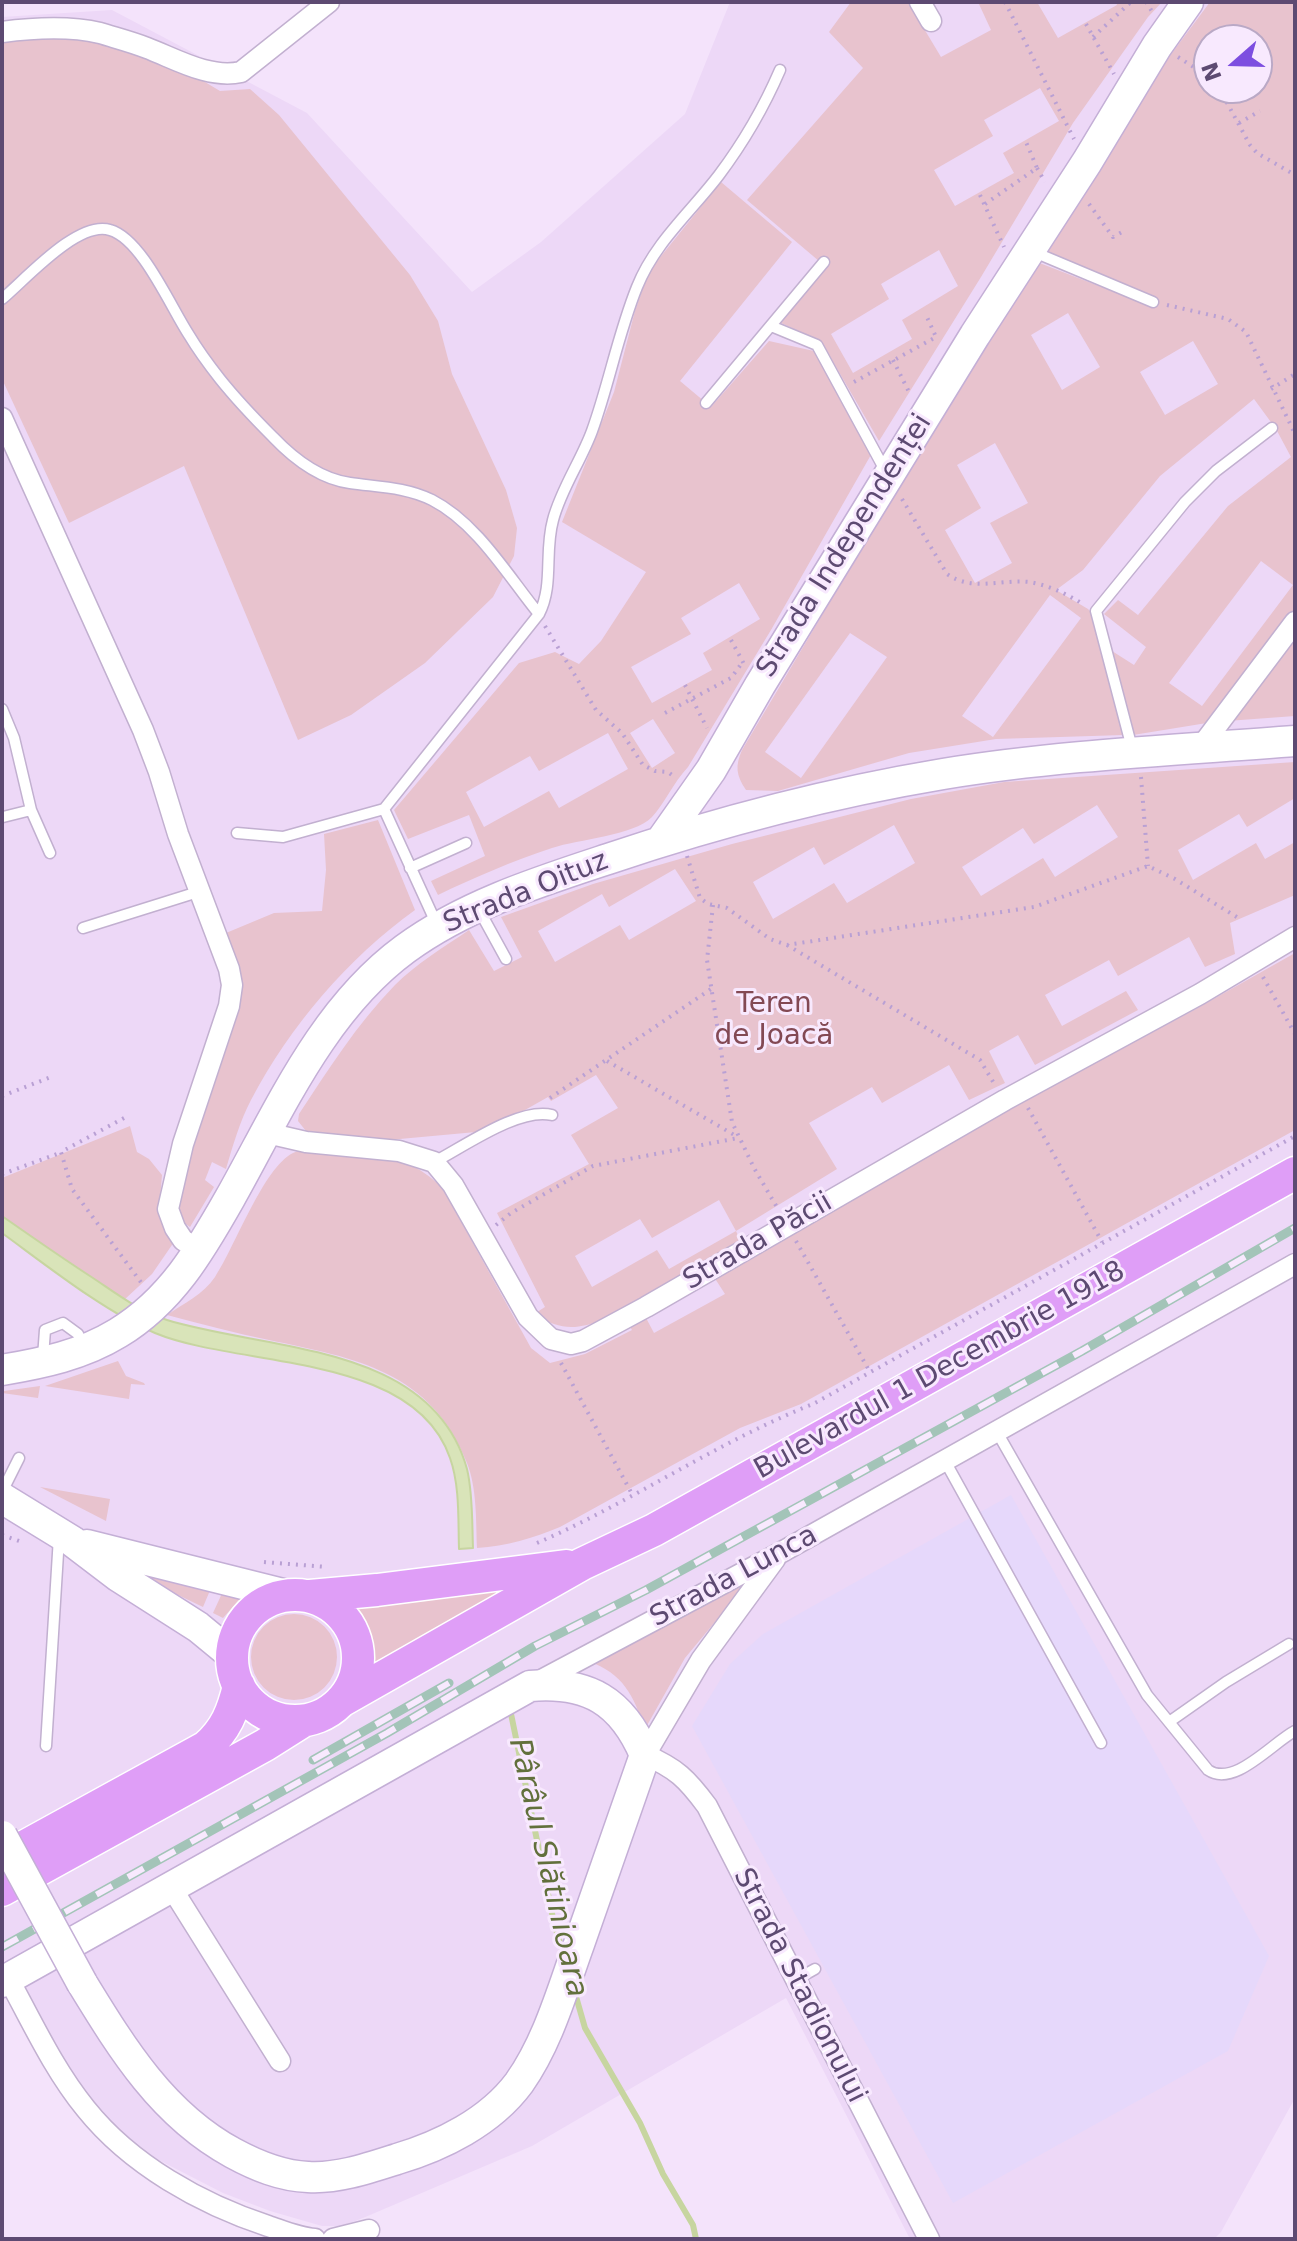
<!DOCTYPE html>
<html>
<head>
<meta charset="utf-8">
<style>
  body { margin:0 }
  #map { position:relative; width:1297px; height:2241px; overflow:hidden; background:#f4e3fb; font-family:"DejaVu Sans",sans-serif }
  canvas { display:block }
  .frame { position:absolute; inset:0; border:4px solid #5d4a72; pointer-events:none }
  .north { position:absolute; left:1193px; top:24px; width:80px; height:80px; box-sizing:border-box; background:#f8e9fe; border:2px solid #baa9c6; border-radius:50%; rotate:250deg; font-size:22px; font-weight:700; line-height:32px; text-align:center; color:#5d4a72 }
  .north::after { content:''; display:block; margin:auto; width:28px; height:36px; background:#7d4ee0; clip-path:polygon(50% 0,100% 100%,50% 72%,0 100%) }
</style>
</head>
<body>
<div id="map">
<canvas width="1297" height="2241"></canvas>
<div class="frame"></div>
<div class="north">N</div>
</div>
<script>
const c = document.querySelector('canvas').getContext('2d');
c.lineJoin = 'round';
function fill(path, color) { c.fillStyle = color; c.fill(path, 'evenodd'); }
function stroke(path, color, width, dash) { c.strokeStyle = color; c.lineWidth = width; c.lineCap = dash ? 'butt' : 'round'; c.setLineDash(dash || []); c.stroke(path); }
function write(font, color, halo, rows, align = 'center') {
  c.font = font + ' "DejaVu Sans",sans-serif'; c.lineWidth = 6; c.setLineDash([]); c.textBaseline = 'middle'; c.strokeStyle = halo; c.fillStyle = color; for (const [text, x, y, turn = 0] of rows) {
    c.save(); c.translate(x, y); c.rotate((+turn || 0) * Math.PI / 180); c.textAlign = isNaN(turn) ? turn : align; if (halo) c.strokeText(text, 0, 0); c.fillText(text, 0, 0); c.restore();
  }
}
fill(new Path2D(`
  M 730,2 L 1295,2 L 1295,2098 L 1221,2232 L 1214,2239 L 910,2239 L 786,1998 L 532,2146 L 363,2218 L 342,2226 L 322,2226 L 270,2211 L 223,2193 L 145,2153 L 113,2128 L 90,2103 L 43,2023 L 10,1960 L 2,1961 L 2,17 L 112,10 L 307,113 L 472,292 L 541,242 L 685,114 ZM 1209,40 L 1257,40 L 1257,88 L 1209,88 Z`), '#edd8f7');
fill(new Path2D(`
  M 1011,1495 L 1269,1956 L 1228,2051 L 953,2203 L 692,1726 L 730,1664 L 763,1634 Z`), '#e6d8fb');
fill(new Path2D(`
  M 851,2 L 908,2 L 941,57 L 991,30 L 978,2 L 1037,2 L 1058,38 L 1117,5 L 1116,2 L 1162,2 L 1148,17 L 1073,123 L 981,277 L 879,441 L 821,341 L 781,323 L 826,267 L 747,200 L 863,68 L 829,32 ZM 1040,88 L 1059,121 L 1003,153 L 1014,173 L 955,206 L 934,170 L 993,136 L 984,120 ZM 939,250 L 958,286 L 902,320 L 912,339 L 853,373 L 831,334 L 889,299 L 881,284 Z
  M 1210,2 L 1295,2 L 1295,611 L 1213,722 L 1133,735 L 1112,651 L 1134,665 L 1146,647 L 1104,614 L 1118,600 L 1138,615 L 1228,506 L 1291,457 L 1276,429 L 1254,399 L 1160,476 L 1083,570 L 1056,590 L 1088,609 L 1095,616 L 1124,735 L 996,739 L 909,753 L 778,791 L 746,790 C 736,775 735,766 742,750 L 939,418 L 1037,262 L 1153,307 L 1043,249 L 1169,57 ZM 1209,40 L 1257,40 L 1257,88 L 1209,88 ZM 1068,313 L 1100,367 L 1062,390 L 1031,335 ZM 1193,341 L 1218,384 L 1165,415 L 1140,372 ZM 995,443 L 1028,503 L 990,523 L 1012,563 L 975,583 L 945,530 L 981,508 L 957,465 ZM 1261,561 L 1293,585 L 1202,706 L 1169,683 ZM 1050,595 L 1081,618 L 993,737 L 962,716 ZM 850,633 L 887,657 L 801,778 L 765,752 Z
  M 2,38 L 77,38 L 122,47 L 185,70 L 220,91 L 250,89 L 279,115 L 410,275 L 438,321 L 452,374 L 506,490 L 517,528 L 514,556 L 493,597 L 425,663 L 351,715 L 298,740 L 184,466 L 69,523 L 2,379 Z
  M 721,182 L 792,242 L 680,381 L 711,407 L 769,341 L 814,351 L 872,453 L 771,630 L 688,767 C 673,783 665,803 652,817 C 633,836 579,839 552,848 C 513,861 475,877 438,895 L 431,881 L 485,856 L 469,815 L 408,839 L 394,810 L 519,663 L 555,652 L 579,664 L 601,641 L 646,572 L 562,522 L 614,392 L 635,311 L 649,271 ZM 739,583 L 760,619 L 703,653 L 712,670 L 652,703 L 631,667 L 691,634 L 681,618 ZM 653,719 L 675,753 L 652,768 L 630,733 ZM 608,733 L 628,769 L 559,808 L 549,791 L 484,827 L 466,792 L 530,756 L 539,771 Z
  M 1295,630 L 1295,716 L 1227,721 Z
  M 1295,762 L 1295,798 L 1247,827 L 1239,814 L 1178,850 L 1193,880 L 1256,843 L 1265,859 L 1295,842 L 1295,895 L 1230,923 L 1235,954 L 1205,967 L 1189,937 L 1118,976 L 1109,960 L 1045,995 L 1062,1026 L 1126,991 L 1138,1010 L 1035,1065 L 1018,1035 L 989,1051 L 1005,1083 L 969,1100 L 949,1065 L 882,1103 L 872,1087 L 809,1123 L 837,1169 L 736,1231 L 719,1200 L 652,1238 L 640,1219 L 575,1256 L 592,1287 L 657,1250 L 669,1269 L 736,1231 L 740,1240 L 606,1319 C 575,1330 562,1331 534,1314 L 545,1307 L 497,1213 L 589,1164 L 571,1135 L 618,1108 L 596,1075 L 551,1101 L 548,1097 L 502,1123 L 476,1132 L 378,1141 L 310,1136 L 298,1121 L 299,1114 C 328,1070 357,1024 395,985 C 416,964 444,947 469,930 L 494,971 L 522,957 L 501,917 L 593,884 L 732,844 L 911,799 L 1004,782 ZM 1097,805 L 1118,837 L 1055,877 L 1043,858 L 981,896 L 962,867 L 1023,828 L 1034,844 ZM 894,825 L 915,863 L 847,903 L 834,883 L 773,919 L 753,882 L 814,847 L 824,865 ZM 675,869 L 696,901 L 629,940 L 620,925 L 555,962 L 538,931 L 602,894 L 609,907 Z
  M 378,820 L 415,910 C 348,958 290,1026 251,1100 C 240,1121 233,1145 226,1169 L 212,1162 L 205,1180 L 214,1187 L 190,1227 L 183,1222 L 177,1200 L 237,977 L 226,933 L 274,913 L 322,911 L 326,870 L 324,834 Z
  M 1295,953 L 1295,1130 L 801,1404 L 740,1428 L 560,1527 C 533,1538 507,1546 477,1548 C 476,1521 477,1488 467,1463 C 431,1371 355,1358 269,1340 C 235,1333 201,1324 167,1315 C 184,1303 203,1295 215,1277 C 235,1247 263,1168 293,1153 C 311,1144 341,1152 360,1153 C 393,1156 421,1165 443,1189 L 531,1348 L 550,1363 L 585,1354 L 632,1330 L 628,1324 L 645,1316 L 654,1333 L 725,1294 L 714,1277 L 982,1123 L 1194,1010 Z
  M 130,1126 L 137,1152 L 149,1159 L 162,1175 L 159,1212 L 174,1242 L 152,1274 L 124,1300 L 2,1216 L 2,1178 Z
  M 118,1361 L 126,1376 L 144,1383 L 145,1385 L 131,1384 L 129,1399 L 45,1386 Z
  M 40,1386 L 38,1398 L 2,1393 L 4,1391 Z
  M 40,1487 L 110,1499 L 106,1521 Z
  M 124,1569 L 211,1588 L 203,1607 Z
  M 520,1579 L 372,1674 C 377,1643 370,1625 351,1600 Z
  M 749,1581 L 685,1658 L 645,1729 C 633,1695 624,1674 588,1661 L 728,1588 Z
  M 224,1589 L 245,1593 L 223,1618 L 213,1613 Z
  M251 1657a43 43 0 1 1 86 0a43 43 0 1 1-86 0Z`), '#e8c3ce');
const water = new Path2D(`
  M 2,1216 C 32,1237 62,1258 93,1278 C 117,1294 139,1311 167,1320 C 268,1351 432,1343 467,1469 C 473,1494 472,1523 473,1548 L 459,1549 C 458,1520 460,1486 450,1458 C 414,1352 239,1368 155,1333 C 105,1312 46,1265 2,1233 Z`);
fill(water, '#d9e4b9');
stroke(water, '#c7d5a0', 2);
stroke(new Path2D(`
  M 510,1709 L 554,1923 L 564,1956
  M 575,1993 L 585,2028 L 640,2123 L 663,2174 L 693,2225 L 696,2239`), '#c7d5a0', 6);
const lane = new Path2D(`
  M 1034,252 L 1153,302
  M 2,299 C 26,279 78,220 110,230 C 142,239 171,308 189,335 C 198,350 209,365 220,379 C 236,399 255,419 273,437 C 293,458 320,479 350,483 C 378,487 406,487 432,500 C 477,523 508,576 539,614
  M 771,326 L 817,345 L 886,472
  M 706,403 L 824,262
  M 2,709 L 14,738 L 31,810
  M 1132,748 L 1096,611 L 1185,502 L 1216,471 L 1272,428
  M 384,809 L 437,925
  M 3,817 L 31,810 L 50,853
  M 237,833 L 283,837 L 384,809 L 539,614 C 554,585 544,552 553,520 C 561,489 581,461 592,431 C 609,384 618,334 637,287 C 655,242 691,212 719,175 C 743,143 764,107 780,70
  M 410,868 L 466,843
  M 478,908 L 506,959
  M 83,928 L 201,891
  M 434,1162 C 465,1146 519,1107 552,1115
  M 43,1357 L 45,1330 L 63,1323 L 78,1334 L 84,1348
  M 997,1432 L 1147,1695 L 1208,1770 C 1234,1788 1272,1743 1295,1731
  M 945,1461 L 1101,1743
  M 2,1492 L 19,1458
  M 1169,1722 L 1226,1682 L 1289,1644
  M 46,1746 L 59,1537
  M 797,1979 L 815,1969`);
const street = new Path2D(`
  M 920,2 L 931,21
  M 2,32 C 33,28 70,26 100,33 C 116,38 132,42 147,48 C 176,59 209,79 241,72 L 329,2
  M 2,418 L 143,730 L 159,772 L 178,834 L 229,969 L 232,985 L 229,1006 L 183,1144 L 168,1209 L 175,1228 L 183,1240 L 200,1251
  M 1200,748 L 1295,622
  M 267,1133 L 306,1142 L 399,1151 L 434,1162 L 453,1185 L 528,1317 L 551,1339 L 571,1344 L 583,1341 L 646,1307 L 1005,1100 L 1200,994 L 1295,937
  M 775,1559 L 701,1660 L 645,1755 C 676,1768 687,1779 707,1806 L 929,2239
  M 534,1684 L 780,1553 L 1295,1264
  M 171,1887 L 280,2061
  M 8,1978 C 32,2022 54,2070 86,2109 C 131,2165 201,2204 268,2226 C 283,2231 299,2238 315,2239
  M 333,2239 L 369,2230`);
const secondary = new Path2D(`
  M 661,841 L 711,770 L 760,685 L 975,335 L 1087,162 L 1157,46 L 1188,2
  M 2,1370 C 43,1363 82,1355 118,1333 C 171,1301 200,1251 230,1198 C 279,1111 322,1010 405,949 C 465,905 538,882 608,859 C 718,822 829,793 943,774 C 1059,755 1178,750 1295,741
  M 2,1498 L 72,1541 L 118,1576 L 198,1627 L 232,1655
  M 87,1545 L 287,1595
  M 2,1982 L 530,1686 C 588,1681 622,1701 645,1755 C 623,1818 601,1881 579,1944 C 562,1991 548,2042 519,2083 C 490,2122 441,2146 397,2159 C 369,2168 337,2179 308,2177 C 281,2176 257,2166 233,2153 C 163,2115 123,2050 82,1983`);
const primary = new Path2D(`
  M232 1658a63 63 0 1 1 126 0a63 63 0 1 1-126 0Z
  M 310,1596 L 377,1590 L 566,1566
  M 341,1701 L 582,1564 L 654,1530 L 1295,1173
  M 2,1859 L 206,1747 C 226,1730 233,1711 239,1686
  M 2,1890 L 265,1745 L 303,1721`);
stroke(lane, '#c2b0d0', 13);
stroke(street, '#c2b0d0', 23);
stroke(secondary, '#c4afd6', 33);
stroke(primary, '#fff', 35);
stroke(new Path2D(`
  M 1005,2 L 1074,139
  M 1146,2 L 1153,13
  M 1086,24 L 1114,74
  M 1093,37 L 1131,2
  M 1257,50 L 1266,44
  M 1178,57 L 1209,77
  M 1219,88 L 1250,145 L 1257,153 L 1295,175
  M 1239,123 L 1260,111
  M 1037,168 L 1045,182
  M 980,195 L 1004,247
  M 985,204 L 1037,168 L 1026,142
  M 1089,204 L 1113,237 L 1124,231
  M 1167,305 L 1228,319 L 1246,332 L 1295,434
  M 893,360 L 910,394
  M 854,382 L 936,337 L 926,315
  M 1271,389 L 1295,374
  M 902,499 L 947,574 C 973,592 1000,579 1029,582 C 1048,585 1067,594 1083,604
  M 545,626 L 596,710 L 622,733 L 643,765 L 655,771 L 668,772 L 676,778
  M 731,640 L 744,664
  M 685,685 L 707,728
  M 665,713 L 731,678 L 742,663
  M 1141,777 L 1148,866
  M 687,856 L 700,898 L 708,904 L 727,908 L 770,939 L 787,945 L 1034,907 L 1148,866 L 1175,879 L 1240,919
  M 713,905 L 707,960 L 732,1122 L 754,1168 L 778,1209
  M 787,945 L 980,1060 L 995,1085
  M 1263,977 L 1295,1034
  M 607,1061 L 736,1136
  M 2,1096 L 51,1077
  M 550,1098 L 711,989
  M 1028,1108 L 1102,1242
  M 124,1118 L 61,1152 L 72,1189 L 143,1285
  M 2,1174 L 60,1153
  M 496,1225 L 511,1213 L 593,1166 L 738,1138
  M 796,1241 L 870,1372
  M 561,1363 L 632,1494
  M 2,1535 L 22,1542
  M 537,1543 C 632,1502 717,1442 813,1404 L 1295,1136
  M 264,1562 L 327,1567`), '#b9a0d4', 4, [2, 6]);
stroke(lane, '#fff', 10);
stroke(street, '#fff', 20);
stroke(secondary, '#fff', 30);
stroke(primary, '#df9ef7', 32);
const rail = new Path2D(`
  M 313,1760 L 449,1683
  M 2,1947 L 387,1733 L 535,1646 L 646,1590 L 1082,1351 L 1295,1228`);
stroke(rail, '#a3c4b8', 9);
stroke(rail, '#f8e9fe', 6, [18]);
const secondaryBridge = new Path2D(`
  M 2,1836 L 82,1983`);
stroke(secondaryBridge, '#c4afd6', 33, []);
stroke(secondaryBridge, '#fff', 30);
write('28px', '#5d4a72', '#f8e9fe', [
  ["Strada Independenței",845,546,-58],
  ["Strada Oituz",526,893,-22],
  ["Strada Păcii",758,1242,-30],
  ["Bulevardul 1 Decembrie 1918",940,1371,-29],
  ["Strada Lunca",734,1577,-28],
  ["Strada Stadionului",799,1986,63]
]);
write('28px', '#834954', '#f8e9fe', [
  ["Teren",774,1005],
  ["de Joacă",774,1037]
]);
write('italic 30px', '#62703c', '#f8e9fe', [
  ["Pârâul Slătinioara",547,1868,77]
]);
</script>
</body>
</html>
